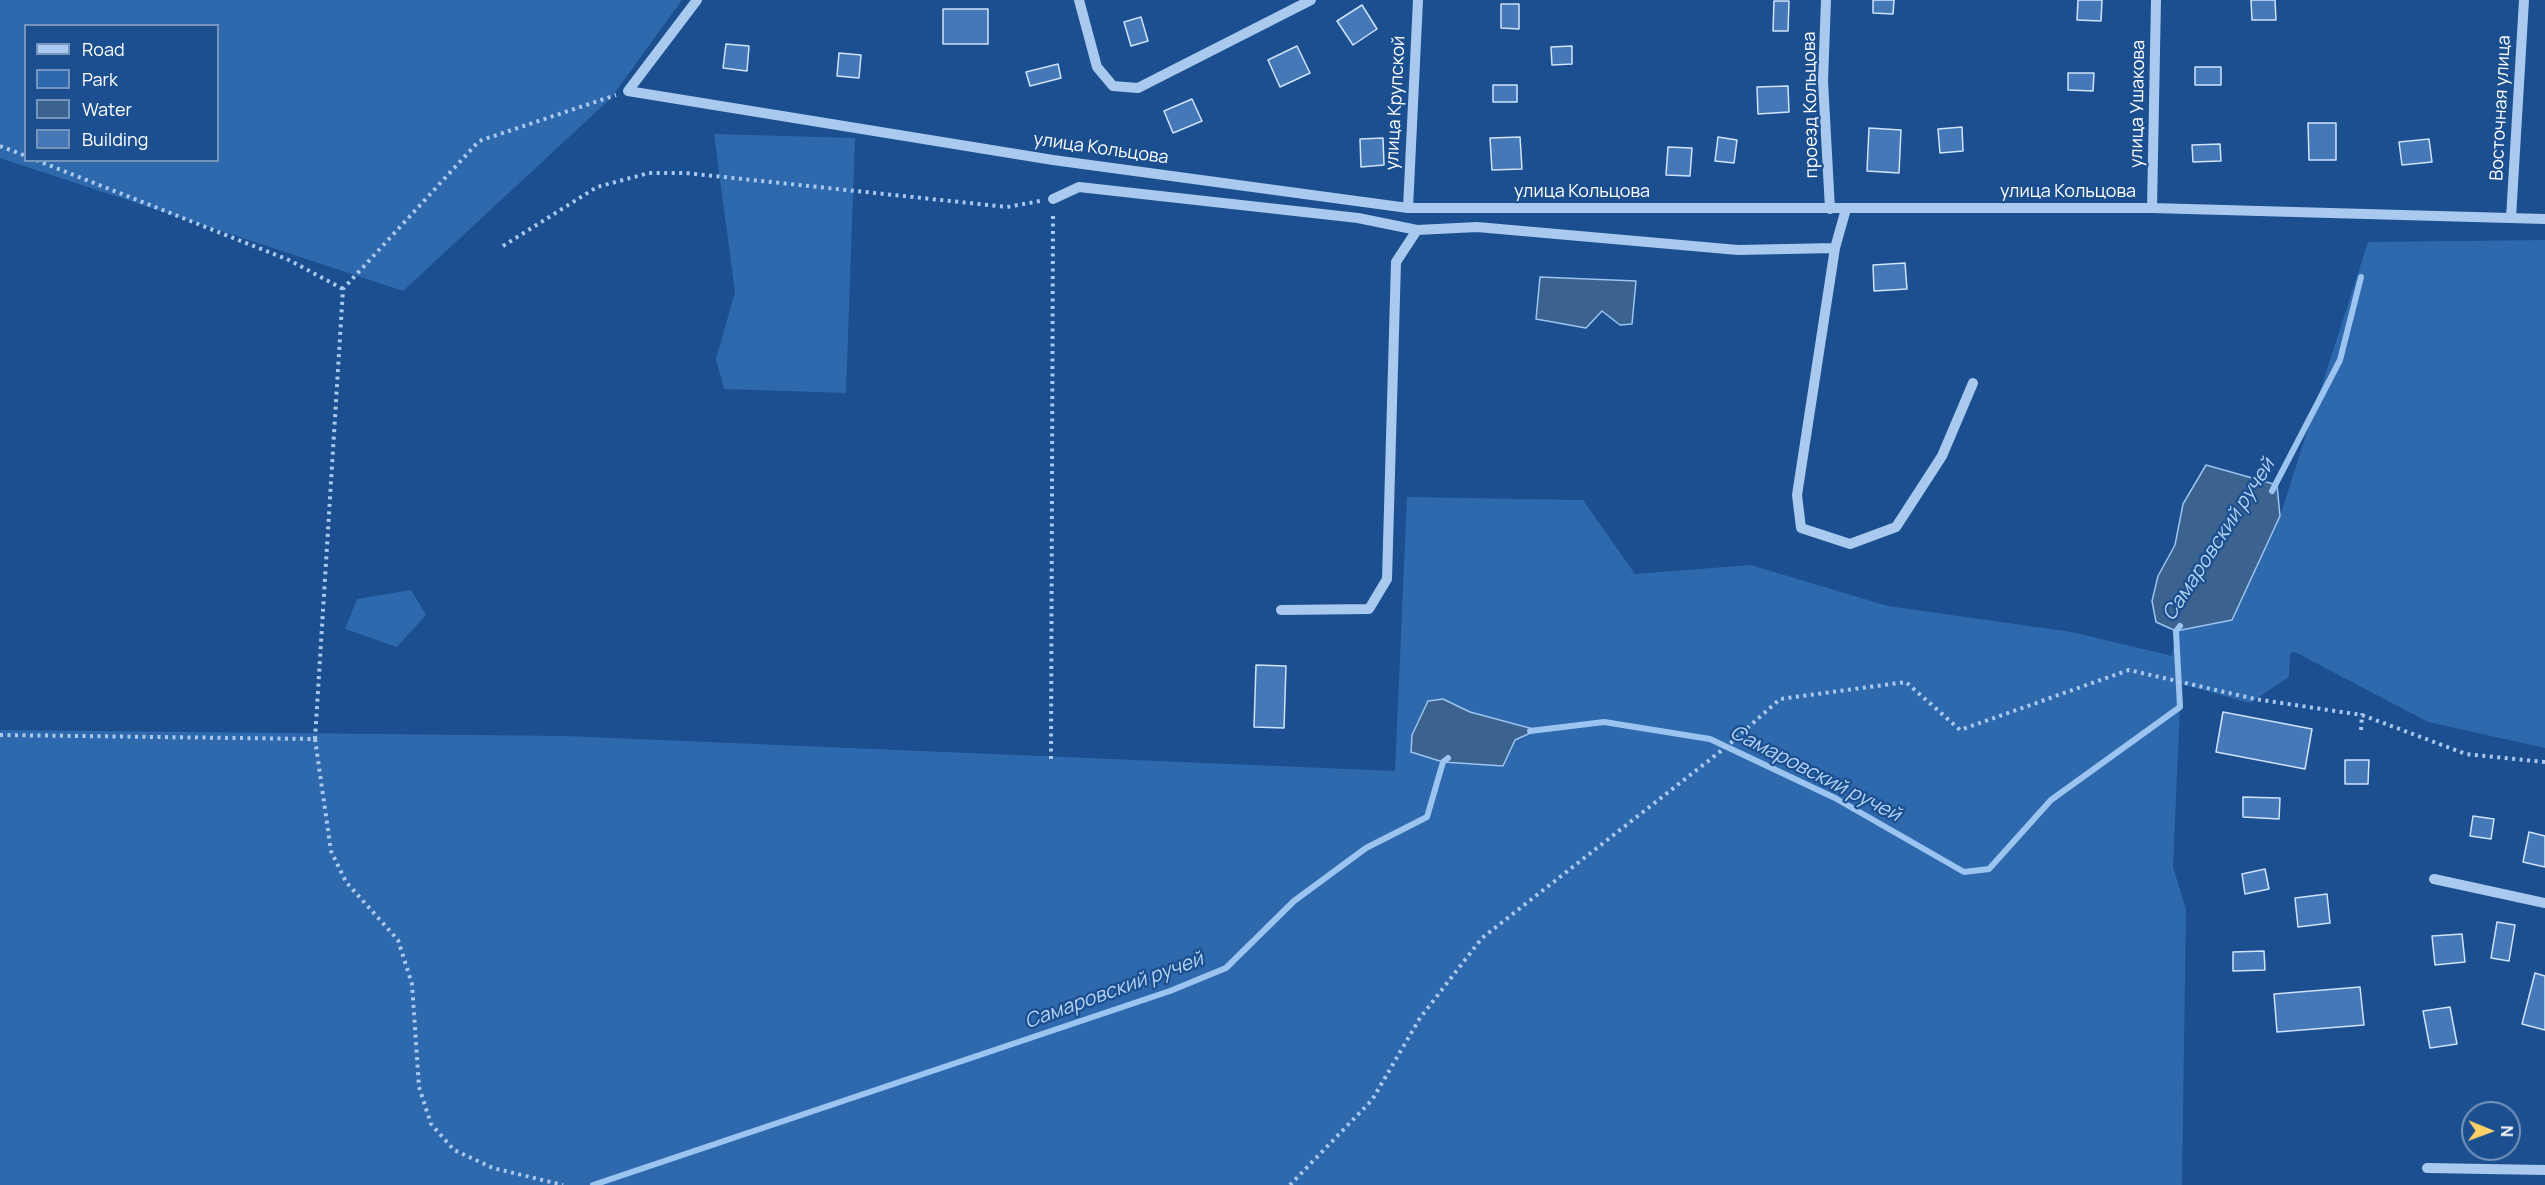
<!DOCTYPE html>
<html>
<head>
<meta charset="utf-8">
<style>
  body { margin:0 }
  #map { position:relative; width:2545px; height:1185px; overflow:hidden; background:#1b4f8f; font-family:Manrope,sans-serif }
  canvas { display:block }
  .legend { position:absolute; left:24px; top:24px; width:195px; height:138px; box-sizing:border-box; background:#1b4f8f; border:2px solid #7695bc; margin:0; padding:8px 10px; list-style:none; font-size:18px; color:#fff }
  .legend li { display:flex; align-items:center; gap:12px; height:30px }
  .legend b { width:30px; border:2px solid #7695bc }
  .north { position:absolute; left:2461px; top:1101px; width:60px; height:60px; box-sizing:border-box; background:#1b4f8f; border:2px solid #7695bc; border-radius:50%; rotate:91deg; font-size:16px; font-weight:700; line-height:24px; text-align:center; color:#fff }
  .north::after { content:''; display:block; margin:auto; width:21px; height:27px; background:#ffd166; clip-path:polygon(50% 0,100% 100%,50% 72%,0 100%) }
</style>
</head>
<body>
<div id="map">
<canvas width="2545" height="1185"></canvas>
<ul class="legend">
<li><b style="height:8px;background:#a9c9ee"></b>Road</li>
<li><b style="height:16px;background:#2e69ad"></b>Park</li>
<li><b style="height:16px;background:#3c6290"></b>Water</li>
<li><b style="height:16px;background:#4478b7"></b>Building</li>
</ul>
<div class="north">N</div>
</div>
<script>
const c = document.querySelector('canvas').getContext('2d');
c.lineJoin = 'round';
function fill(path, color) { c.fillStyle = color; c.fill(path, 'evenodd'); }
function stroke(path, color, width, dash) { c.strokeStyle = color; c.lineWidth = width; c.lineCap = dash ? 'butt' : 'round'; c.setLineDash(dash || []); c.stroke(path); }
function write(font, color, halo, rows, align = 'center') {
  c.font = font + ' Manrope,sans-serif'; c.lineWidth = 4.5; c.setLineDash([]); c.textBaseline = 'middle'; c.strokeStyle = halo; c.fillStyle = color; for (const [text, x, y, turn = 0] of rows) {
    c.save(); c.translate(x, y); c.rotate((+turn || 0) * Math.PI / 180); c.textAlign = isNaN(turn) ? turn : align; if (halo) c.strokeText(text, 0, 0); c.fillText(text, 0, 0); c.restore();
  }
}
fill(new Path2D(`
  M 0,0 L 682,0 L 611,98 L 403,291 L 0,158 ZM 26,26 L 218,26 L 218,160 L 26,160 Z
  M 714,134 L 855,138 L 846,393 L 724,389 L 716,359 L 735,292 Z
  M 2545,240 L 2545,748 L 2428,722 L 2295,652 L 2290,653 L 2289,677 L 2250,703 L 2181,684 L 2173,867 L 2186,909 L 2182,1185 L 0,1185 L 0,730 L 566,736 L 1395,771 L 1407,497 L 1583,500 L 1635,574 L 1751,565 L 1888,606 L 2072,632 L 2172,656 L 2176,631 L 2232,620 L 2280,516 L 2368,242 Z
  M 411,590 L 426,615 L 397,647 L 345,629 L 357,599 Z`), '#2e69ad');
const water = new Path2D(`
  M 1540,277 L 1636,281 L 1632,324 L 1620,325 L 1602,311 L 1586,328 L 1536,319 Z
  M 2206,465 L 2277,485 L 2280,516 L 2232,620 L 2176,631 L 2156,622 L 2152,601 L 2158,576 L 2175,545 L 2183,504 Z
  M 1443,699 L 1470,712 L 1537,730 L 1515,740 L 1503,766 L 1443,762 L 1411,752 L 1412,735 L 1428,701 Z`);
fill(water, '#3c6290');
stroke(water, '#9cc4f0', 1.5);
stroke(new Path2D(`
  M 2272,491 L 2340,360 L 2361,277
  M 1530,731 L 1604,722 L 1710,739 L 1835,798 L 1964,872 L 1989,869 L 2051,800 L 2180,707 L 2176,631 L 2180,626
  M 593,1185 L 1170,991 L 1226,968 L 1294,901 L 1366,848 L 1427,817 L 1443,762 L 1448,758`), '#9cc4f0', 6);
const building = new Path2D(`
  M 1873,0 L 1894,0 L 1893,14 L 1873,13 Z
  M 2078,0 L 2102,0 L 2101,21 L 2077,20 Z
  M 2251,0 L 2275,0 L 2276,20 L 2252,20 Z
  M 1774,1 L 1789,1 L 1788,31 L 1773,31 Z
  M 1501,4 L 1519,4 L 1519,29 L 1501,28 Z
  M 1362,5 L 1377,29 L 1353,45 L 1337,21 Z
  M 943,9 L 988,9 L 988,44 L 943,44 Z
  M 1141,17 L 1148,41 L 1131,46 L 1124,22 Z
  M 726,44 L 749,46 L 747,71 L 723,68 Z
  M 1297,46 L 1310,73 L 1280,87 L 1268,60 Z
  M 1572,46 L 1572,64 L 1552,65 L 1551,47 Z
  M 839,53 L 861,55 L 859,78 L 837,76 Z
  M 1058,64 L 1061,78 L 1030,86 L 1026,72 Z
  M 2195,67 L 2221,67 L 2221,85 L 2195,85 Z
  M 2068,73 L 2094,73 L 2093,91 L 2068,90 Z
  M 1493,85 L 1517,85 L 1517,102 L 1493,102 Z
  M 1788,86 L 1789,112 L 1758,114 L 1757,87 Z
  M 1192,99 L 1202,121 L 1173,133 L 1164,111 Z
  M 2308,123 L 2336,123 L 2336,160 L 2309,160 Z
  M 1962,127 L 1963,151 L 1940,153 L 1938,129 Z
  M 1869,128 L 1901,130 L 1899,173 L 1867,171 Z
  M 1520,137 L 1522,169 L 1492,170 L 1490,138 Z
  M 1718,137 L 1737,140 L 1734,163 L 1715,161 Z
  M 1383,138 L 1384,165 L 1361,167 L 1360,139 Z
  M 2429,139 L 2432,162 L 2402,165 L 2399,142 Z
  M 2220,144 L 2221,161 L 2193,162 L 2192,145 Z
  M 1668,147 L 1692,148 L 1690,176 L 1666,175 Z
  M 1905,263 L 1907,289 L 1874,291 L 1873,265 Z
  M 1256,665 L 1286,666 L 1284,728 L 1254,727 Z
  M 2223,712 L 2312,729 L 2305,769 L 2216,752 Z
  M 2345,760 L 2369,760 L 2368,784 L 2345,784 Z
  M 2243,797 L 2280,798 L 2279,819 L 2243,817 Z
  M 2473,816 L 2494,819 L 2491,839 L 2470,836 Z
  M 2529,832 L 2545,836 L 2545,867 L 2523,862 Z
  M 2265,869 L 2269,889 L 2245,894 L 2242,874 Z
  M 2327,894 L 2330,923 L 2298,927 L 2295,898 Z
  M 2497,922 L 2515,925 L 2509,961 L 2491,958 Z
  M 2462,934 L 2465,962 L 2435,965 L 2432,936 Z
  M 2264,951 L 2265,970 L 2233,971 L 2233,952 Z
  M 2535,973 L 2545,976 L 2545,1030 L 2522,1024 Z
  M 2360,987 L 2364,1025 L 2277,1032 L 2274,994 Z
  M 2450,1007 L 2457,1044 L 2430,1048 L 2423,1011 Z`);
fill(building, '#4478b7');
stroke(building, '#cfe3fa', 1.5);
stroke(new Path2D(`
  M 0,146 L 26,156
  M 36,160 L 289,260 L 343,289
  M 503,246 L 597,187 L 649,173 L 686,173 L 1007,207 L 1040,201
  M 2361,730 L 2362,715 L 2466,754 L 2545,762
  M 0,735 L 315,739 L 331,851 L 346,882 L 398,940 L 412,984 L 419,1087 L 431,1124 L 454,1150 L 493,1168 L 563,1185
  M 315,739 L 343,289 L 479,141 L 616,95
  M 1051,759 L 1053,212
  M 1290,1185 L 1372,1100 L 1420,1018 L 1482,938 L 1726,747 L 1780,699 L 1906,682 L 1960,730 L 2129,670 L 2255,699 L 2362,715`), '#a9c9ee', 4, [3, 4.5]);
stroke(new Path2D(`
  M 697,0 L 628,91 L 1053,160 L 1408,208 L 2152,208 L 2545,219
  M 1079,0 L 1097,67 L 1113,86 L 1138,88 L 1311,0
  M 1826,0 L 1823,81 L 1830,209
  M 1053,199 L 1079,187 L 1358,218 L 1417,230 L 1477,227 L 1738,250 L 1835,248
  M 1408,208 L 1418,0
  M 2152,208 L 2156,0
  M 1846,209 L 1835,248 L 1797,495 L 1801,528 L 1850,544 L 1896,527 L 1942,456 L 1973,383
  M 2511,218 L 2524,0
  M 1281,610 L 1369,609 L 1387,579 L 1396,262 L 1417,230
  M 2434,879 L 2545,903
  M 2427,1168 L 2545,1170`), '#a9c9ee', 10);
write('18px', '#fff', '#1b4f8f', [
  ["улица Крупской",1396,103,-87],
  ["улица Ушакова",2138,104,-89],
  ["проезд Кольцова",1811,105,-91],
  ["Восточная улица",2501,108,-87],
  ["улица Кольцова",1101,149,8],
  ["улица Кольцова",1582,192],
  ["улица Кольцова",2068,192]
]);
write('italic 20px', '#b5d3f5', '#1b4f8f', [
  ["Самаровский ручей",2219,540,-57],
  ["Самаровский ручей",1815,774,27],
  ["Самаровский ручей",1114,991,-20]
]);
</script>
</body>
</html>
